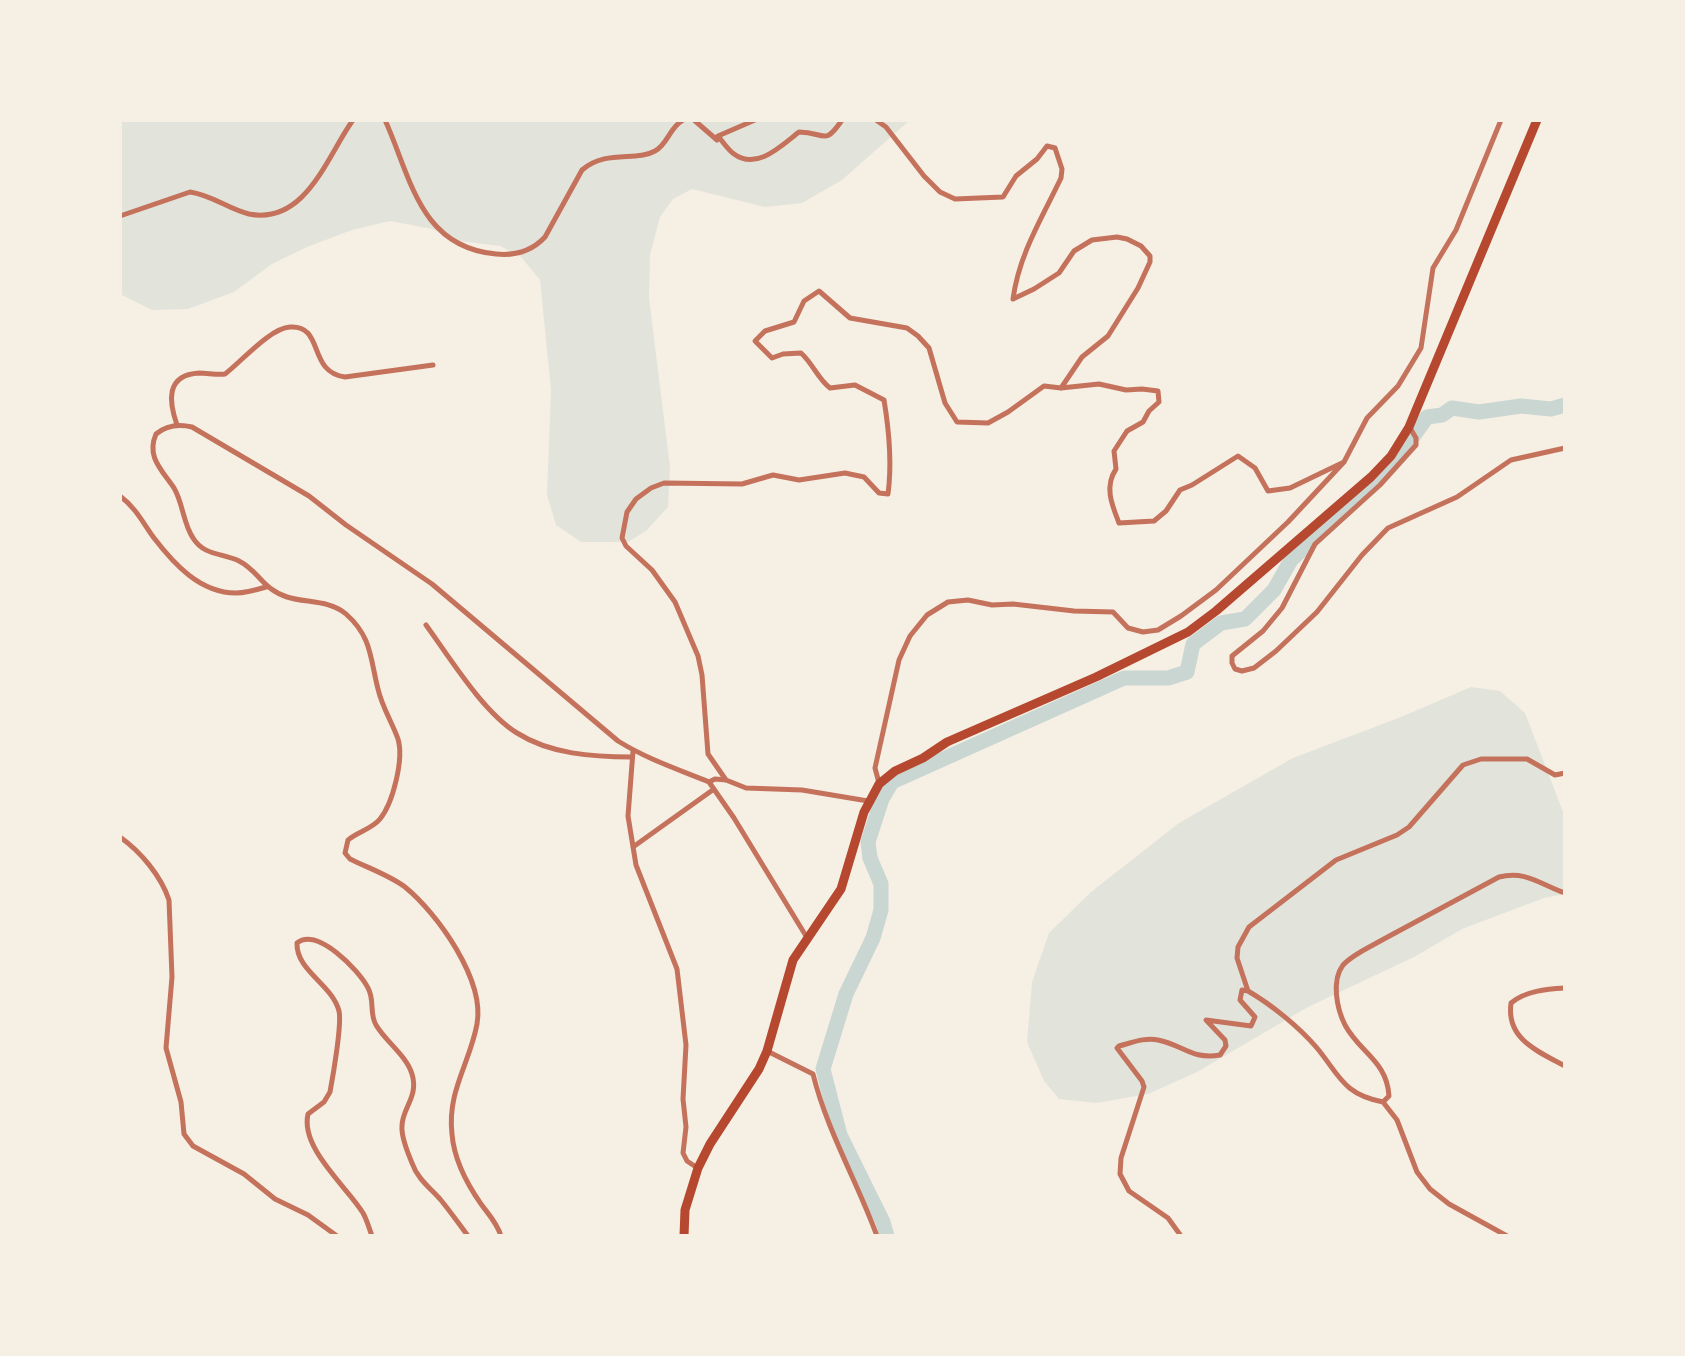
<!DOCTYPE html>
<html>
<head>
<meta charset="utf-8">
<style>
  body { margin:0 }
  #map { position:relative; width:1685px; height:1356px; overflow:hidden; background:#f6efe4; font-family:"Roboto Serif",serif }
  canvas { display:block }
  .frame { position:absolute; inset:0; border:122px solid #f6efe4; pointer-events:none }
</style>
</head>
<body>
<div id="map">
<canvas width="1685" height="1356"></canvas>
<div class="frame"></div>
</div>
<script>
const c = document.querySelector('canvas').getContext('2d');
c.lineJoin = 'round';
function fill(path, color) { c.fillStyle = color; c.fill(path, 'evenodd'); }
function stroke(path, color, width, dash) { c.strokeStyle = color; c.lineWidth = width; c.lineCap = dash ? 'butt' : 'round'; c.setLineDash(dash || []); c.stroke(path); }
fill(new Path2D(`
  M 120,120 L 910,120 L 842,180 L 802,203 L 765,207 L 692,189 L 673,199 L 660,217 L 650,255 L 649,298 L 670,467 L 668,507 L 646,531 L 628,542 L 581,542 L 556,525 L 547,495 L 551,390 L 540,280 L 521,257 L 500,246 L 460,241 L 432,229 L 390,221 L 352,230 L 307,247 L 272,264 L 234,292 L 188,309 L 152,310 L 120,294 Z
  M 1471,687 L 1500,691 L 1525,713 L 1565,817 L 1565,894 L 1544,898 L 1462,929 L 1414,957 L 1308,1007 L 1197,1072 L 1148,1094 L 1096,1103 L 1059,1099 L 1044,1081 L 1027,1042 L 1032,982 L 1049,933 L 1091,892 L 1179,823 L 1293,758 L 1401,717 Z`), '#e2e4dc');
stroke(new Path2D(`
  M 887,1236 L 883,1222 L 840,1135 L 823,1069 L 846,994 L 873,938 L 881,910 L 881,884 L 870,858 L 868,842 L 882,799 L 892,782 L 1124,678 L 1168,678 L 1187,672 L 1193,644 L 1221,623 L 1245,619 L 1274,590 L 1291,560 L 1377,479 L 1404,449 L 1427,417 L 1442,415 L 1452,408 L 1479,412 L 1521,406 L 1551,409 L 1565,405`), '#c9d6d2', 15);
stroke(new Path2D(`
  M 385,120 C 411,177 419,247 496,254 C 516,256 532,251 545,237 L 582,170 C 606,149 636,162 655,151 C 668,144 669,128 683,120
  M 694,120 L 717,140 L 718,136 C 723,142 728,150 734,154 C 757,171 782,145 799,132 C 825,132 824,147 842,120
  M 876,120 L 886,127 L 924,176 L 940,192 L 955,199 L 1003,197 L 1016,176 L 1037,159 L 1047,146 L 1055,148 L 1062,169 L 1061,178 C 1042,218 1019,254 1013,299 L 1034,289 L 1059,273 L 1074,251 L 1092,240 L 1117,237 L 1127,239 L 1141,246 L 1150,256 L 1150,262 L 1138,288 L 1108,336 L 1082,357 L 1061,388
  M 120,121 L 120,120
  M 718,136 L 755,120
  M 120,216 L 190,192 C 212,195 228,209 249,214 C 306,225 327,156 353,120
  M 177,425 C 169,402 165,375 199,373 C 208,373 216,375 225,374 C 241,362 270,328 290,327 C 325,325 307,372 345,377 L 433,365
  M 1410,428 L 1416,438 L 1416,445 L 1380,485 L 1315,544 L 1282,608 L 1263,631 L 1232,656 L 1232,663 L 1235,669 L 1242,671 L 1254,668 L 1276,651 L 1317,612 L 1362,555 L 1388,528 L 1457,497 L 1511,460 L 1565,448
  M 120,496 C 136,508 143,523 154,538 C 174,564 200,593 236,593 C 246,593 256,590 266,587
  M 426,625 C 450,658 483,712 517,733 C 550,754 593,757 631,757
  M 633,751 L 628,816 L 636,865 L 677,969 L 686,1045 L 683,1099 L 686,1127 L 683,1153 L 687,1161 L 696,1167
  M 726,780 L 708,754 L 702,675 L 698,656 L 675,602 L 652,570 L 626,546 L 622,538 L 627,512 L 636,499 L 651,488 L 664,483 L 742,484 L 773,475 L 799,480 L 845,473 L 864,477 L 879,493 L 888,494 C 892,464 889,430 884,400 L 855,385 L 830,388 C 817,378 814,365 801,353 L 783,354 L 772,358 L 755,341 L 765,331 L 794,322 L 804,301 L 819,291 L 850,318 L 907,328 L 918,336 L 929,348 L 945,403 L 957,422 L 988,423 L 1008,412 L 1044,386 L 1061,388 L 1099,384 L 1126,390 L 1142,389 L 1158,391 L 1159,402 L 1149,411 L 1143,422 L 1127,431 L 1114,451 L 1116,469 C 1104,487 1112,505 1119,523 L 1154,521 L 1166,511 L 1180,490 L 1192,485 L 1238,456 L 1255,468 L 1268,491 L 1290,488 L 1344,462
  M 709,782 L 734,818 L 806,936
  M 879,783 L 875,768 L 899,660 L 910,636 L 927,615 L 948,602 L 968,600 L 992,605 L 1013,604 L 1074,611 L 1113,612 L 1128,628 L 1143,632 L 1158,630 L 1181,616 L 1216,590 L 1288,522 L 1344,462 L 1367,418 L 1398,386 L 1421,348 L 1433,268 L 1456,230 L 1501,120
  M 120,837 C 141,852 161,876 169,900 L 172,977 L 166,1048 L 181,1102 L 184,1134 L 193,1146 L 244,1174 L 275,1199 L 308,1215 L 337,1236
  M 633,847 L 714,789
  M 1565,988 C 1547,989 1525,991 1511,1003 C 1506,1039 1537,1051 1565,1066
  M 767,1051 L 813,1074 C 827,1131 857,1181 877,1236
  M 1383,1102 L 1389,1096 C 1387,1061 1360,1053 1345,1025 C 1337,1009 1331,981 1343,965 C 1353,954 1370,947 1382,940 C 1421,919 1460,898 1499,877 C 1526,870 1541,885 1565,893
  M 372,1236 C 369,1228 367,1220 363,1213 C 347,1187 300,1148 308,1114 L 324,1102 L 330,1092 C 333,1076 342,1024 339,1011 C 332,984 296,971 297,943 C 317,927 359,970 368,988 C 375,1000 369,1013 376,1025 C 386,1042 406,1055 412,1074 C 419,1097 402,1108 402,1126 C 401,1138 408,1153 412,1163 C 417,1178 430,1188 440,1199 C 450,1211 459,1224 468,1236
  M 501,1236 C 497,1223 489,1215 481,1204 C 467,1184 454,1159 452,1134 C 447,1091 470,1063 477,1024 C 485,980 438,914 405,887 C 389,875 368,868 350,859 L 345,853 L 348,840 C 357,832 372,829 380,819 C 393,803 404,759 398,739 C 392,722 382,707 378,689 C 370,658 372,637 346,614 C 330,600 306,603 287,597 C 262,589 259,571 239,561 C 223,553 204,556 193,538 C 183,523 183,503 174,488 C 162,470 146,457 156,434 C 167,425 179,424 192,427 L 309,496 L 346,525 L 432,584 L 618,741 C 647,759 677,769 709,782 L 715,779 L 726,780 L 746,788 L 802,790 L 868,801
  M 1181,1236 L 1168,1218 L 1129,1191 L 1120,1174 L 1121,1158 L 1144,1087 L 1142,1081 L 1117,1048 L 1119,1046 C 1131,1043 1145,1037 1158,1040 C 1183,1045 1192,1060 1220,1055 L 1226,1046 L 1225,1040 L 1206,1020 L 1251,1026 L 1255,1017 L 1240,1000 L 1242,990 L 1248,991
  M 1507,1236 L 1449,1204 L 1430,1189 L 1417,1172 L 1397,1120 L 1383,1102 C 1343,1094 1340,1076 1317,1048 C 1299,1027 1272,1005 1248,991 L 1237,958 L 1238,947 L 1249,927 L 1336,860 L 1397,835 L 1409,827 L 1463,765 L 1481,759 L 1527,759 L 1555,775 L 1565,773`), '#c5725c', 5);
stroke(new Path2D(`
  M 684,1236 L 685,1210 L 698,1168 L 710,1144 L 759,1069 L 767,1051 L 793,960 L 841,889 L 864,812 L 879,784 L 895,771 L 923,758 L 947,742 L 1096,677 L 1188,632 L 1216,611 L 1371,477 L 1391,456 L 1409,427 L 1537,120`), '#b5482f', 9);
</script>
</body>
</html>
